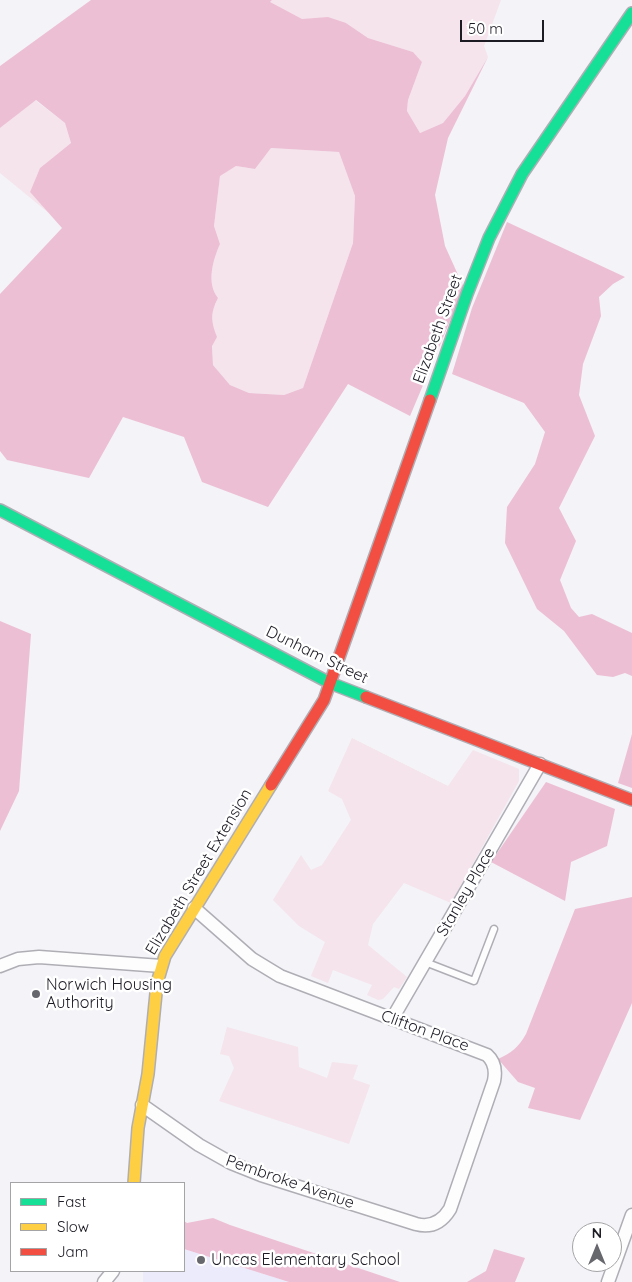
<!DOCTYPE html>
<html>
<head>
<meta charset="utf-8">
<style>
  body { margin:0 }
  #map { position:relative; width:632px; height:1282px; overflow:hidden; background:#f3f3f8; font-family:Quicksand,sans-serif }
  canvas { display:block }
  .legend { position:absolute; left:10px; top:1182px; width:175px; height:90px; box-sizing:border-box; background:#fff; border:1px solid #a4a4a7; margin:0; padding:6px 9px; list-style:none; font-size:15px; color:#1c1b24 }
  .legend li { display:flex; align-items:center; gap:10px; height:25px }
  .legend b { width:25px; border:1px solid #a4a4a7 }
  .north { position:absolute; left:572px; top:1222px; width:50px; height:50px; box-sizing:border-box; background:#fff; border:1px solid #a4a4a7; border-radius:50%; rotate:0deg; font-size:14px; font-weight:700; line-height:20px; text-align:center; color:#1c1b24 }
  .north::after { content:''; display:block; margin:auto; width:18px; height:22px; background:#67676e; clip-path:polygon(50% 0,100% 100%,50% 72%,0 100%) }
  .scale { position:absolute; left:460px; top:20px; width:84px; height:22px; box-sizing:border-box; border:2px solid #1c1b24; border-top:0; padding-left:6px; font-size:15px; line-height:18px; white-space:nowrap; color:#1c1b24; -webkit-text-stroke:4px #fff; paint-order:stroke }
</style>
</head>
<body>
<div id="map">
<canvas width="632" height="1282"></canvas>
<ul class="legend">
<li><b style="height:6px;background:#16e098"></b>Fast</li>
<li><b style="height:6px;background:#ffcf43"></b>Slow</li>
<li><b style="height:6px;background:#f24e42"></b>Jam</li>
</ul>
<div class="north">N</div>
<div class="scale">50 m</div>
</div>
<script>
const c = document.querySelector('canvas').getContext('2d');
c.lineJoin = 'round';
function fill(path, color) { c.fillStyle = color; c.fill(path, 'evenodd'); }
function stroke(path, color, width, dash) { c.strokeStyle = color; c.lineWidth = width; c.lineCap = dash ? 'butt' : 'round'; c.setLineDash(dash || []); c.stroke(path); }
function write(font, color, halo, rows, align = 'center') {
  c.font = font + ' Quicksand,sans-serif'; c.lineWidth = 5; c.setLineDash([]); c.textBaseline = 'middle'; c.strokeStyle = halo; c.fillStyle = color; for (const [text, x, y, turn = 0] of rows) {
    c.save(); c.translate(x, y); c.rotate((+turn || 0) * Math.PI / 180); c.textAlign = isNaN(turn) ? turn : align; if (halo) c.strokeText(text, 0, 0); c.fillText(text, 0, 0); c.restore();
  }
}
fill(new Path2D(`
  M 184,1249 L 289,1282 L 143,1282 L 143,1271 L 184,1271 Z`), '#ecebfc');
fill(new Path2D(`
  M 267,0 L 270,2 L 272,0 L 501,0 L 484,46 L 488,57 L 465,96 L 443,123 L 420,133 L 407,111 L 408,100 L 422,62 L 413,52 L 368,38 L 346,23 L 38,367 Z
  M 35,100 L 65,123 L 71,143 L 40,168 L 30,192 L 50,214 L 0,173 L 0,128 Z
  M 271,148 L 339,152 L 355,196 L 353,243 L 303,388 L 284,395 L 249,393 L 230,385 L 213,365 L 211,322 L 213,309 L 218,298 C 206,283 213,260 220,244 L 214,226 L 220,175 L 236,166 L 255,169 Z
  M 352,738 L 448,786 L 473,750 L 519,769 L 519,781 L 451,903 L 404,883 L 373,924 L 368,945 L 407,977 L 399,989 L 394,987 L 383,999 L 378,1000 L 367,995 L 372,985 L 333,970 L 328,983 L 311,976 L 325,942 L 299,926 L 273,900 L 301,855 L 311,870 L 322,865 L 351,820 L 342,799 L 328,791 Z
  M 227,1027 L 298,1047 L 299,1067 L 327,1078 L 332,1062 L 358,1065 L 353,1079 L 370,1085 L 349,1144 L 219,1101 L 234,1068 L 229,1056 L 220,1054 Z`), '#f5e4eb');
fill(new Path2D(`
  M 91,0 L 272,0 L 270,2 L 302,19 L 328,17 L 346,23 L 368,38 L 413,52 L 422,62 L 408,100 L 407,111 L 420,133 L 443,123 L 465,96 L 488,57 L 448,138 L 435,195 L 445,246 L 464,288 L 410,416 L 348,384 L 268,507 L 202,482 L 184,437 L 123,417 L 89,478 L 7,460 L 0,451 L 0,294 L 62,228 L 30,192 L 40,168 L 71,143 L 65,123 L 36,100 L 0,128 L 0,66 ZM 271,148 L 339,152 L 355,196 L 353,243 L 303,388 L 284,395 L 249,393 L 230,385 L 213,365 L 212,346 L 217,337 C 211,321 210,314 218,298 C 206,283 213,260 220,244 L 214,226 L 220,176 L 236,166 L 255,169 Z
  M 507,222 L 625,277 L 613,284 L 599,297 L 601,316 L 583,364 L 579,395 L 595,436 L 559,508 L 576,541 L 560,580 L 571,608 L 579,617 L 592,614 L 632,633 L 632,676 L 625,673 L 613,677 L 597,675 L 564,631 L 537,609 L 505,543 L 507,507 L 535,464 L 545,432 L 524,403 L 452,374 L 472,308 Z
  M 0,621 L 31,634 L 19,791 L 0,831 Z
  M 632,734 L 632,788 L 618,783 Z
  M 546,782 L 615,809 L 607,846 L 571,862 L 565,901 L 491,862 Z
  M 632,897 L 632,1003 L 580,1120 L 528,1108 L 535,1088 L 518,1082 L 498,1059 C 511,1053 519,1047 526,1034 L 575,909 Z
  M 213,1218 L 230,1225 L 400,1282 L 289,1282 L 184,1249 L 184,1221 L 187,1223 Z
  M 494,1249 L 525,1258 L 515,1282 L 467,1282 L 486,1271 Z`), '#edbfd4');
const lane = new Path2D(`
  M 425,962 L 474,981 L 494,929`);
const street = new Path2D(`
  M 0,966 L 18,959 L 39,957 L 161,966
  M 392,1019 L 540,764
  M 142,1105 L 199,1145 L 231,1163 L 261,1175 L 416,1224 C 431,1228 442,1222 450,1209 L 494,1081 C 496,1071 495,1062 487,1055 L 280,976 L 252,959 L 194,908
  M 104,1282 L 113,1271
  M 608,1282 L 632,1215`);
const fast = new Path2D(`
  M 430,400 L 467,294 L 489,238 L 522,174 L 632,13
  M 0,510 L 330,683 L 366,697`);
const slow = new Path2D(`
  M 134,1183 L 138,1128 L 148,1074 L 157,983 L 165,956 L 271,785`);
const jam = new Path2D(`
  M 366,697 L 632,800
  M 271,785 L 324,700 L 430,400`);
stroke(lane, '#afaeb5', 9);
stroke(street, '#afaeb5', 15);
stroke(fast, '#afaeb5', 14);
stroke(slow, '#afaeb5', 14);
stroke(jam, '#afaeb5', 14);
stroke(lane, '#fdfdfe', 6);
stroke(street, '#fdfdfe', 12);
stroke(fast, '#16e098', 11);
stroke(slow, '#ffcf43', 11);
stroke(jam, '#f24e42', 11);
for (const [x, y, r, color] of [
  [36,994,5,"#67676e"],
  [201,1260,5,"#67676e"]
]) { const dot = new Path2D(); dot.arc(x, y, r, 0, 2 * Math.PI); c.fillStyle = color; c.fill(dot); stroke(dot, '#fff', 2); }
write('16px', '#1c1b24', '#fff', [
  ["Elizabeth Street",438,329,-70],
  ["Dunham Street",317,655,26],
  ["Elizabeth Street Extension",199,872,-59],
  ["Stanley Place",466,892,-60],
  ["Clifton Place",425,1031,20],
  ["Pembroke Avenue",290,1182,19]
]);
write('16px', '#1c1b24', '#fff', [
  ["Norwich Housing",46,985],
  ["Authority",46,1003],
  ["Uncas Elementary School",211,1260]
], 'left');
</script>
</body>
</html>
